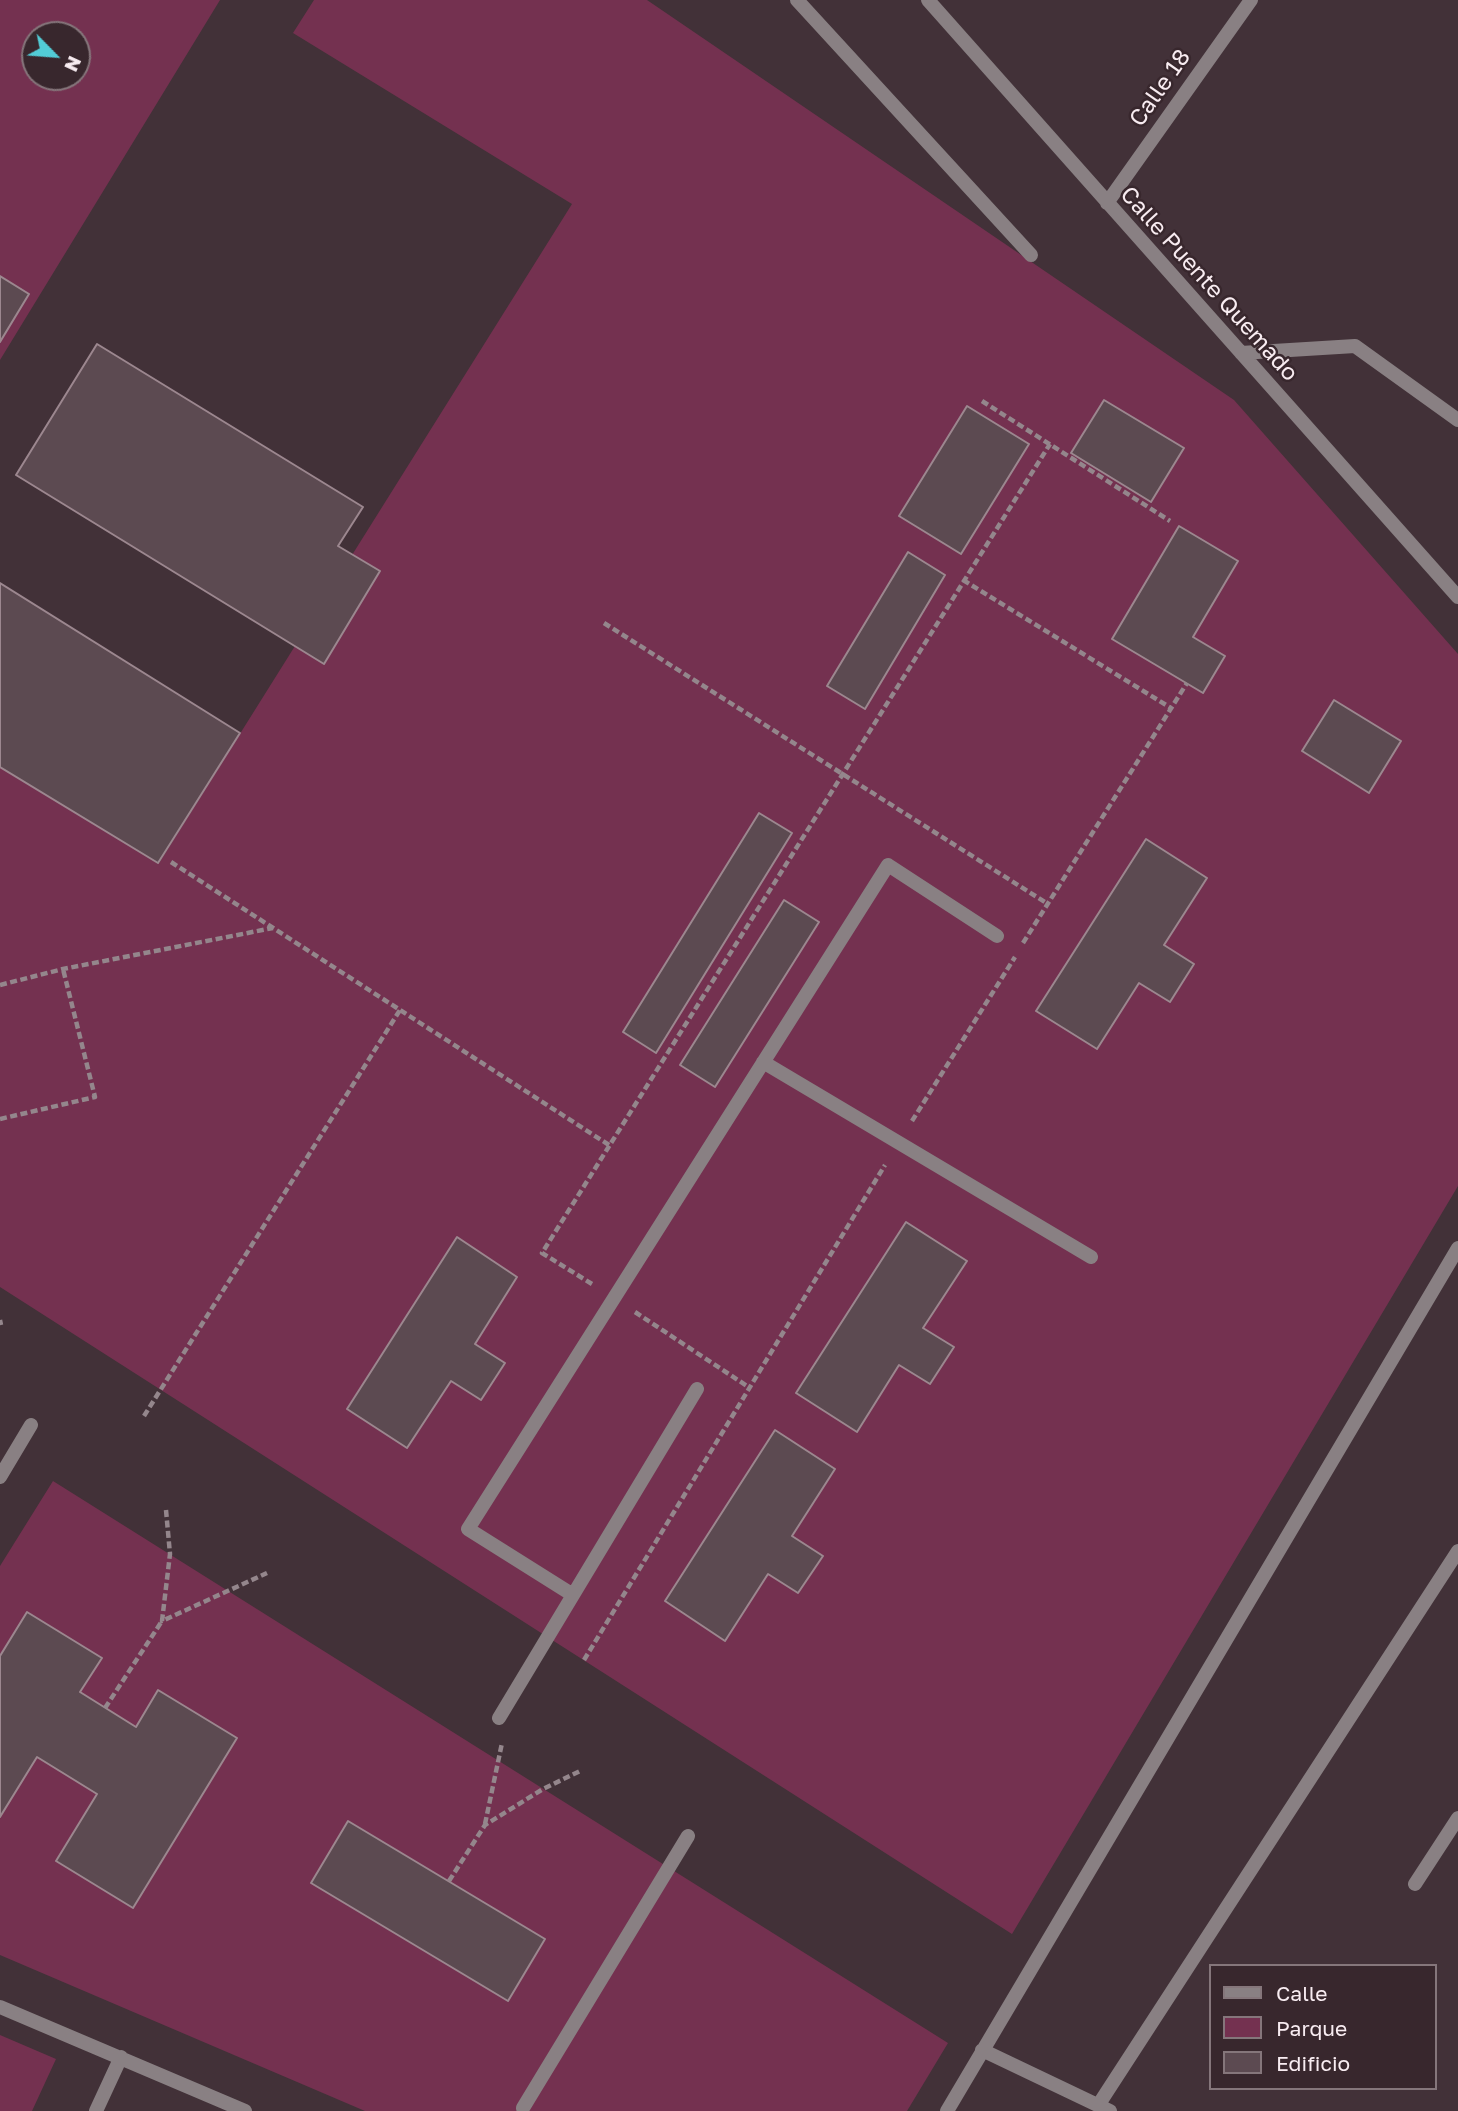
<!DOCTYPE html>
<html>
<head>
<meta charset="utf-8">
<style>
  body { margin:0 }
  #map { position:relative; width:1458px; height:2111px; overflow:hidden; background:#423138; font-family:"Golos Text",sans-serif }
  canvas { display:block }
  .legend { position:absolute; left:1209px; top:1964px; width:228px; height:126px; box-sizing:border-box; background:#38272d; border:2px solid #85767b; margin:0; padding:9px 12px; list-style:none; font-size:21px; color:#f8ecf1 }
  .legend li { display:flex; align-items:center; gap:14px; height:35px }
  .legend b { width:35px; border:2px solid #85767b }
  .north { position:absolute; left:21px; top:21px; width:70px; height:70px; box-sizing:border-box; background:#38272d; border:2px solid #85767b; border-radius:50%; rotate:115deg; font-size:19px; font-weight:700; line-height:28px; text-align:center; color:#f8ecf1 }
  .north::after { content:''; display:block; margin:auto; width:24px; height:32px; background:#52ccd6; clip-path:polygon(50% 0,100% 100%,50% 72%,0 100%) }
</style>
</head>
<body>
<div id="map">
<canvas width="1458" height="2111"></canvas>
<ul class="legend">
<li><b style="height:9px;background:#898083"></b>Calle</li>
<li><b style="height:19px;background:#743150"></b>Parque</li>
<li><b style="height:19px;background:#5c4a51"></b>Edificio</li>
</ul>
<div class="north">N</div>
</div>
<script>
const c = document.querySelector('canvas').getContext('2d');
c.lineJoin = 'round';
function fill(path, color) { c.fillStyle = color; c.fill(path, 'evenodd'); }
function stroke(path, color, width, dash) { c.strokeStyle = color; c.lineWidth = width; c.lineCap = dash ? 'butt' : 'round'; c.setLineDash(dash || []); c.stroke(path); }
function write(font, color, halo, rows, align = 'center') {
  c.font = font + ' "Golos Text",sans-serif'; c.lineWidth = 5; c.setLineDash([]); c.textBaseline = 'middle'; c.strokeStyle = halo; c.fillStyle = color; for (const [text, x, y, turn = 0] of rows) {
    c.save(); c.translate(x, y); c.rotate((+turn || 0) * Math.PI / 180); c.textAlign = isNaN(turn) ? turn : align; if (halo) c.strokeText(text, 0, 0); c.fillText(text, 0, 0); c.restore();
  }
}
fill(new Path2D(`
  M 0,0 L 220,0 L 0,360 ZM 35,35 L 77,35 L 77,77 L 35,77 Z
  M 314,0 L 647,0 L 1234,400 L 1458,654 L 1458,1186 L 1012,1934 L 0,1287 L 0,767 L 159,863 L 572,204 L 293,33 Z
  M 53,1481 L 948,2043 L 907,2111 L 365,2111 L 0,1955 L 0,1566 Z
  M 0,2035 L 56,2059 L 32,2111 L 0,2111 Z`), '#743150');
const building = new Path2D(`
  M 0,276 L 29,294 L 0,342 Z
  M 97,344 L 363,507 L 338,546 L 380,571 L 324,664 L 16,475 Z
  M 1104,400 L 1184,448 L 1151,502 L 1071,453 Z
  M 967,406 L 1029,444 L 961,554 L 899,516 Z
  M 1179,526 L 1238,561 L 1193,637 L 1225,656 L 1203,693 L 1112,639 Z
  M 908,552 L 945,575 L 865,709 L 827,686 Z
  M 0,583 L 240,733 L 158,863 L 0,767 Z
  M 1334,700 L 1401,741 L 1369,793 L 1302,751 Z
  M 759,813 L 792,833 L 656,1053 L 623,1032 Z
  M 1146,839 L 1207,878 L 1164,945 L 1194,964 L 1170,1002 L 1139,983 L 1097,1049 L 1036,1011 Z
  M 784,900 L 819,922 L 715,1087 L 680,1065 Z
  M 906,1222 L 967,1261 L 923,1328 L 954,1347 L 930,1384 L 899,1365 L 857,1432 L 796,1393 Z
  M 457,1237 L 517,1277 L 475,1344 L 505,1363 L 481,1400 L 451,1381 L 407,1448 L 347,1409 Z
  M 775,1430 L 835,1469 L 792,1536 L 823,1556 L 798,1593 L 768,1574 L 725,1641 L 665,1601 Z
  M 27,1612 L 102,1658 L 80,1692 L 136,1727 L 158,1690 L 237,1738 L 133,1908 L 56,1861 L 97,1794 L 37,1757 L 0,1817 L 0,1656 Z
  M 348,1821 L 545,1939 L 508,2001 L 311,1883 Z`);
fill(building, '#5c4a51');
stroke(building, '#9c878f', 2);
stroke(new Path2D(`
  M 982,401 L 1170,521
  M 963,580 L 1171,708
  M 604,623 L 1048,904
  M 171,862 L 609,1145
  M 1023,943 L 1187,683
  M 0,985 L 63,969 L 273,928
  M 0,1119 L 95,1097 L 63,969
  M 912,1121 L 1015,957
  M 592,1284 L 542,1253 L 1050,444
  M 635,1312 L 750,1388
  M 0,1320 L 1,1325
  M 144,1416 L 400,1010
  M 166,1510 L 170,1554 L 162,1621 L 267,1573
  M 584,1660 L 885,1165
  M 105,1708 L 162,1621
  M 485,1824 L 502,1743
  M 449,1881 L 485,1825 L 543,1789 L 582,1770`), '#94868c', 4.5, [7, 3.5]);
stroke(new Path2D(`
  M 797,0 L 1031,255
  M 763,1062 L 1091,1257
  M 0,1477 L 31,1425
  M 573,1595 L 468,1529 L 888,865 L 997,936
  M 499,1718 L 697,1389
  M 1415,1884 L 1458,1818
  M 0,2007 L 245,2111
  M 982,2050 L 1110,2111
  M 1099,2104 L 1458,1551
  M 523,2108 L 688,1836
  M 96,2111 L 121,2057
  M 947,2111 L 1458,1248`), '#898083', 14);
stroke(new Path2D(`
  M 928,0 L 1458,597
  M 1107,203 L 1251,0
  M 1241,353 L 1355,346 L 1458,420`), '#898083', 14);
write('23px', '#f8ecf1', '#38272d', [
  ["Calle 18",1160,88,-55],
  ["Calle Puente Quemado",1209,284,48]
]);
</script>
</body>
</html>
